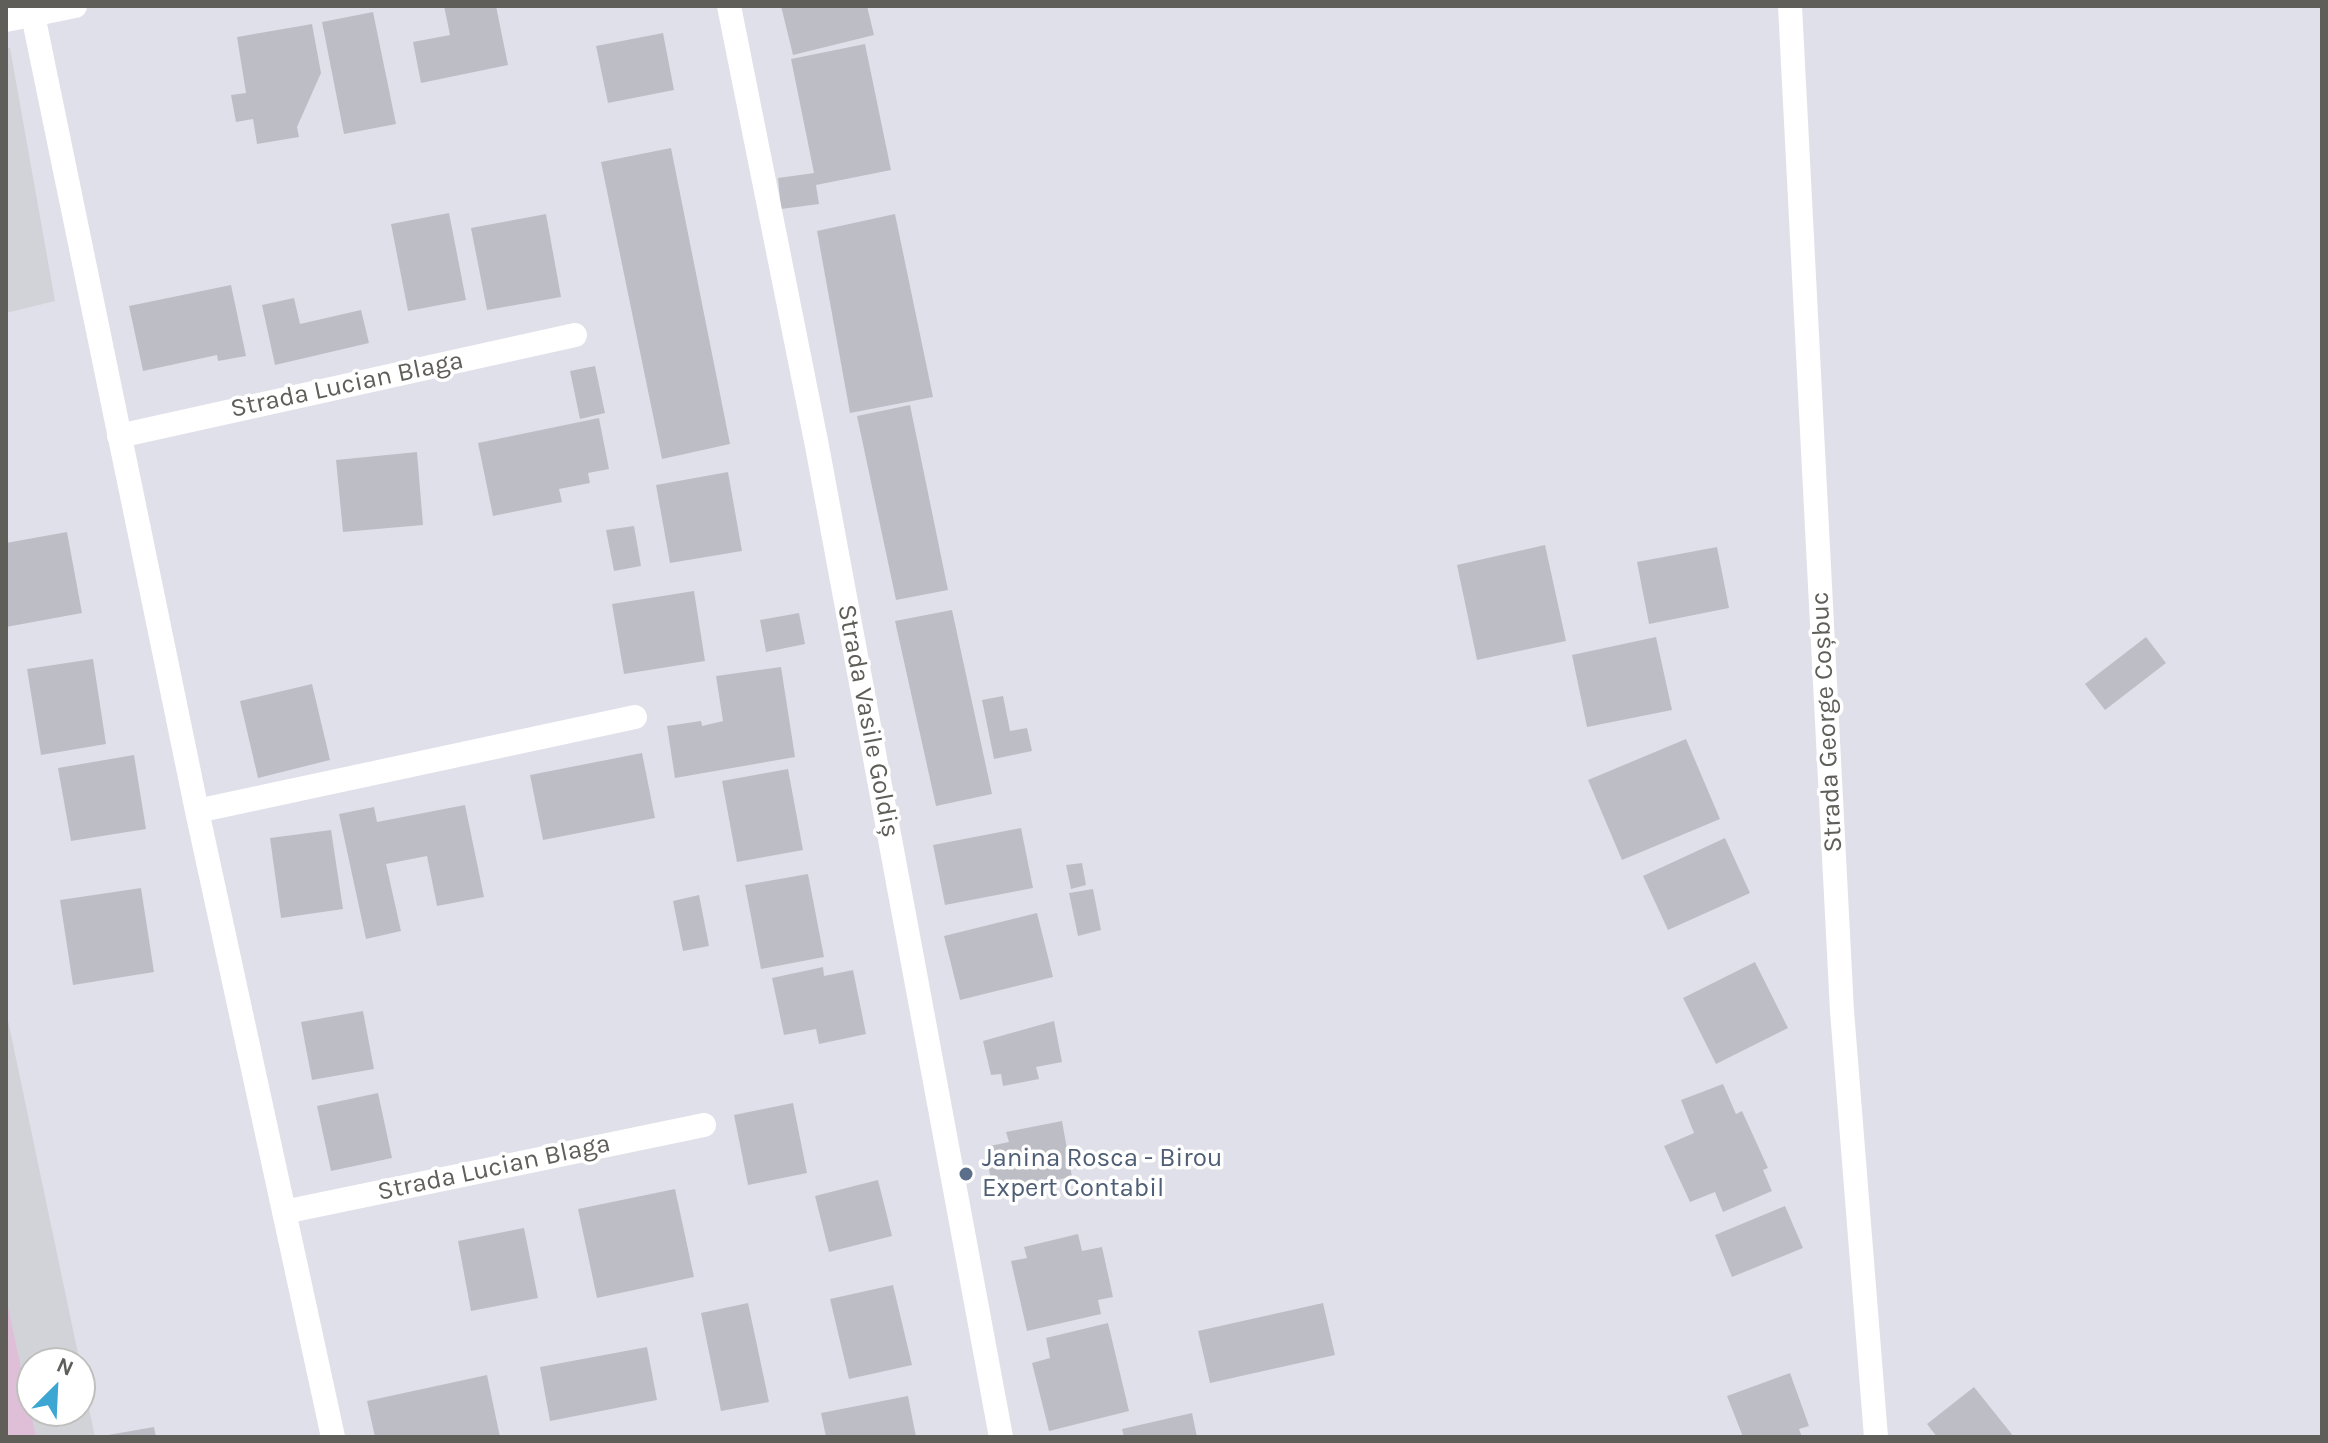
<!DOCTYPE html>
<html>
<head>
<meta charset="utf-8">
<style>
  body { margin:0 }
  #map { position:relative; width:2328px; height:1443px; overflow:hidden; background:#e0e0ea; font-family:Karla,sans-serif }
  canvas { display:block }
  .frame { position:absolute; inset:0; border:8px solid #5f5e59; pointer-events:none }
  .north { position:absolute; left:16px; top:1347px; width:80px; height:80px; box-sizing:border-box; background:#fff; border:2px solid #bfbfbd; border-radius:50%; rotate:24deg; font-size:22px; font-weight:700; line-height:32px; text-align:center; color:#5f5e59 }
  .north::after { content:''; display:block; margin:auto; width:28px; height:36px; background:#3da6d3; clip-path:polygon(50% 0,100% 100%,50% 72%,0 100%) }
</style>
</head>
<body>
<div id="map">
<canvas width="2328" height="1443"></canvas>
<div class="frame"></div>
<div class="north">N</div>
</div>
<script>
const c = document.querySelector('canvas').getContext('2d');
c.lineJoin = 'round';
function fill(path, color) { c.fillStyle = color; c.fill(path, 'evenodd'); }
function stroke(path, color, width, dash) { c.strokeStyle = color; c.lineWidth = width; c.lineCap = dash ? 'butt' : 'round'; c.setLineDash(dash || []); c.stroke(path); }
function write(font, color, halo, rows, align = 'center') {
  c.font = font + ' Karla,sans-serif'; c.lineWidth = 7; c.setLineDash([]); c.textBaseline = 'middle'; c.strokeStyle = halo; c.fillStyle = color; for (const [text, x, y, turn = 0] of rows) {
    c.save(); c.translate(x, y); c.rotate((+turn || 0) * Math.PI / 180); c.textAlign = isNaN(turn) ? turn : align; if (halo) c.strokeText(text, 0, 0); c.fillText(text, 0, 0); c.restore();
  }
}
fill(new Path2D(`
  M 10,48 L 55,301 L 6,313 L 6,49 Z
  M 6,1011 L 80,1363 L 32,1363 L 32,1411 L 80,1411 L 80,1365 L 95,1437 L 6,1437 Z`), '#d2d3d8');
fill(new Path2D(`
  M 6,1298 L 36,1437 L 6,1437 Z`), '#dfbfd8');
fill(new Path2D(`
  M 444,6 L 496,6 L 508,65 L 421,83 L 413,42 L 450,35 Z
  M 781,6 L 867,6 L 874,35 L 793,55 Z
  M 373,12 L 396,124 L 344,134 L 322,22 Z
  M 312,24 L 321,73 L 297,127 L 299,137 L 257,144 L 253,119 L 236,122 L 231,95 L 246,93 L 237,37 Z
  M 663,33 L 674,90 L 608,103 L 596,46 Z
  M 865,44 L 891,170 L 816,185 L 819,204 L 781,209 L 778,178 L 814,173 L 791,59 Z
  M 671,148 L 730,444 L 662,459 L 601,162 Z
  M 449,213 L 466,300 L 408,311 L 391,224 Z
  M 546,214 L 561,297 L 487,310 L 471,228 Z
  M 895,214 L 933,397 L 850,413 L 817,231 Z
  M 231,285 L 246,356 L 218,361 L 217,355 L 143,371 L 129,306 Z
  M 294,298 L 300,324 L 361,310 L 369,343 L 275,365 L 262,305 Z
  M 595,366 L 605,413 L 580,419 L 570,371 Z
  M 910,405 L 948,590 L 896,600 L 857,416 Z
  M 599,418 L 609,469 L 588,473 L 590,483 L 559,489 L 562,502 L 493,516 L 478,443 Z
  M 417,452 L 423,525 L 343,532 L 336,460 Z
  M 728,472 L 742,551 L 670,563 L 656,485 Z
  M 634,526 L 641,566 L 614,571 L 606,530 Z
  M 67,532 L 82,613 L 6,627 L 6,543 Z
  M 1545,545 L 1566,641 L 1477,660 L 1457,565 Z
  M 1717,547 L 1729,608 L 1649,624 L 1637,562 Z
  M 694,591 L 705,661 L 624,674 L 612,604 Z
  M 952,610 L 992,794 L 936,806 L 895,621 Z
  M 799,613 L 805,644 L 766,652 L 760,620 Z
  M 1656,637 L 1672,710 L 1587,727 L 1572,655 Z
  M 2146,637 L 2166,663 L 2105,710 L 2085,684 Z
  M 93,659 L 106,744 L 41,755 L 27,669 Z
  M 781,667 L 795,757 L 675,778 L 667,726 L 701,721 L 702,726 L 723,721 L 716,676 Z
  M 312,684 L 330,760 L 258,778 L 240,701 Z
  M 1003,696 L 1010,731 L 1027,728 L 1032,751 L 994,759 L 982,700 Z
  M 1686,739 L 1720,819 L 1622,860 L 1588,780 Z
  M 642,753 L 655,818 L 543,840 L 530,775 Z
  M 134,755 L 146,829 L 71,841 L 58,768 Z
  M 788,769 L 803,850 L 737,862 L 722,781 Z
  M 465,805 L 484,897 L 437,906 L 427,856 L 386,864 L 401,931 L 366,939 L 339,814 L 374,807 L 377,822 Z
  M 1021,828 L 1033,888 L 945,905 L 933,845 Z
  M 331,830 L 343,909 L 281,918 L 270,838 Z
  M 1725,838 L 1750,893 L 1668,930 L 1643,876 Z
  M 1082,863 L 1086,885 L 1071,889 L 1066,865 Z
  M 808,874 L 824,957 L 761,969 L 745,885 Z
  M 141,888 L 154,972 L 73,985 L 60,900 Z
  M 1093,889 L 1101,930 L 1078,936 L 1069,893 Z
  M 699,895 L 709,946 L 683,951 L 673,901 Z
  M 1037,913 L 1053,977 L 960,1000 L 944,936 Z
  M 1755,962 L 1788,1028 L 1716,1064 L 1683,998 Z
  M 823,967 L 824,976 L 853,970 L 866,1034 L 819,1044 L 816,1029 L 784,1035 L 772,978 Z
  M 363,1011 L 374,1069 L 312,1080 L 301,1022 Z
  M 1054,1021 L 1062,1062 L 1036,1067 L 1039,1079 L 1003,1086 L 1001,1074 L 991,1075 L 983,1041 Z
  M 1723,1084 L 1736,1114 L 1742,1111 L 1768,1168 L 1763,1170 L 1772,1191 L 1723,1212 L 1715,1192 L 1690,1202 L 1664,1146 L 1694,1133 L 1681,1100 Z
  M 378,1093 L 392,1158 L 331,1171 L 317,1106 Z
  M 793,1103 L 807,1173 L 748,1185 L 734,1115 Z
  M 1062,1121 L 1072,1177 L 993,1191 L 985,1147 L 1009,1142 L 1006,1132 Z
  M 878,1180 L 892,1236 L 829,1252 L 815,1196 Z
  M 675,1189 L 694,1277 L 597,1298 L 578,1209 Z
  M 1785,1206 L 1803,1248 L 1732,1277 L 1715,1235 Z
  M 524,1228 L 538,1298 L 471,1311 L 458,1241 Z
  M 1078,1234 L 1082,1251 L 1102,1247 L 1113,1297 L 1098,1300 L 1101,1314 L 1027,1331 L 1011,1261 L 1027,1258 L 1024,1247 Z
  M 893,1285 L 912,1365 L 849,1379 L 830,1299 Z
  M 748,1303 L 769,1402 L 721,1411 L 701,1313 Z
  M 1323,1303 L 1335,1355 L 1210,1383 L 1198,1331 Z
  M 1108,1323 L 1129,1411 L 1049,1431 L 1032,1363 L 1050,1358 L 1046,1338 Z
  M 647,1347 L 657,1400 L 550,1421 L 540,1367 Z
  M 1790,1373 L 1809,1426 L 1799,1429 L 1802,1437 L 1743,1437 L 1727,1396 Z
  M 487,1375 L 500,1437 L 375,1437 L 367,1401 Z
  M 1974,1387 L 2014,1437 L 1937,1437 L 1927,1424 Z
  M 908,1396 L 916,1437 L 826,1437 L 821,1413 Z
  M 1192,1413 L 1197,1437 L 1124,1437 L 1122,1429 Z
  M 154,1427 L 156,1437 L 108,1437 L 108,1435 Z`), '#bdbec5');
stroke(new Path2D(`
  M 729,6 L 817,446 L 1001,1437
  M 1790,6 L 1842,1011 L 1876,1437
  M 33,15 L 197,811 L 333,1437
  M 6,20 L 75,6
  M 119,436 L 575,335
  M 197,811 L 635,717
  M 284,1212 L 704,1125`), '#fff', 24);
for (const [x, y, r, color] of [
  [966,1174,8,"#5c6f8a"]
]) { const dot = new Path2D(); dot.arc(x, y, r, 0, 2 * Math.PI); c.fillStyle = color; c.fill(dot); stroke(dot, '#fff', 3); }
write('26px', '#5f5e59', '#fff', [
  ["Strada Lucian Blaga",347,385,-12],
  ["Strada Vasile Goldiș",868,721,79],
  ["Strada George Coșbuc",1827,722,-93],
  ["Strada Lucian Blaga",494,1168,-12]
]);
write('26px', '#4e5e75', '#fff', [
  ["Janina Rosca - Birou",982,1159],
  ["Expert Contabil",982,1189]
], 'left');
</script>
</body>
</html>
